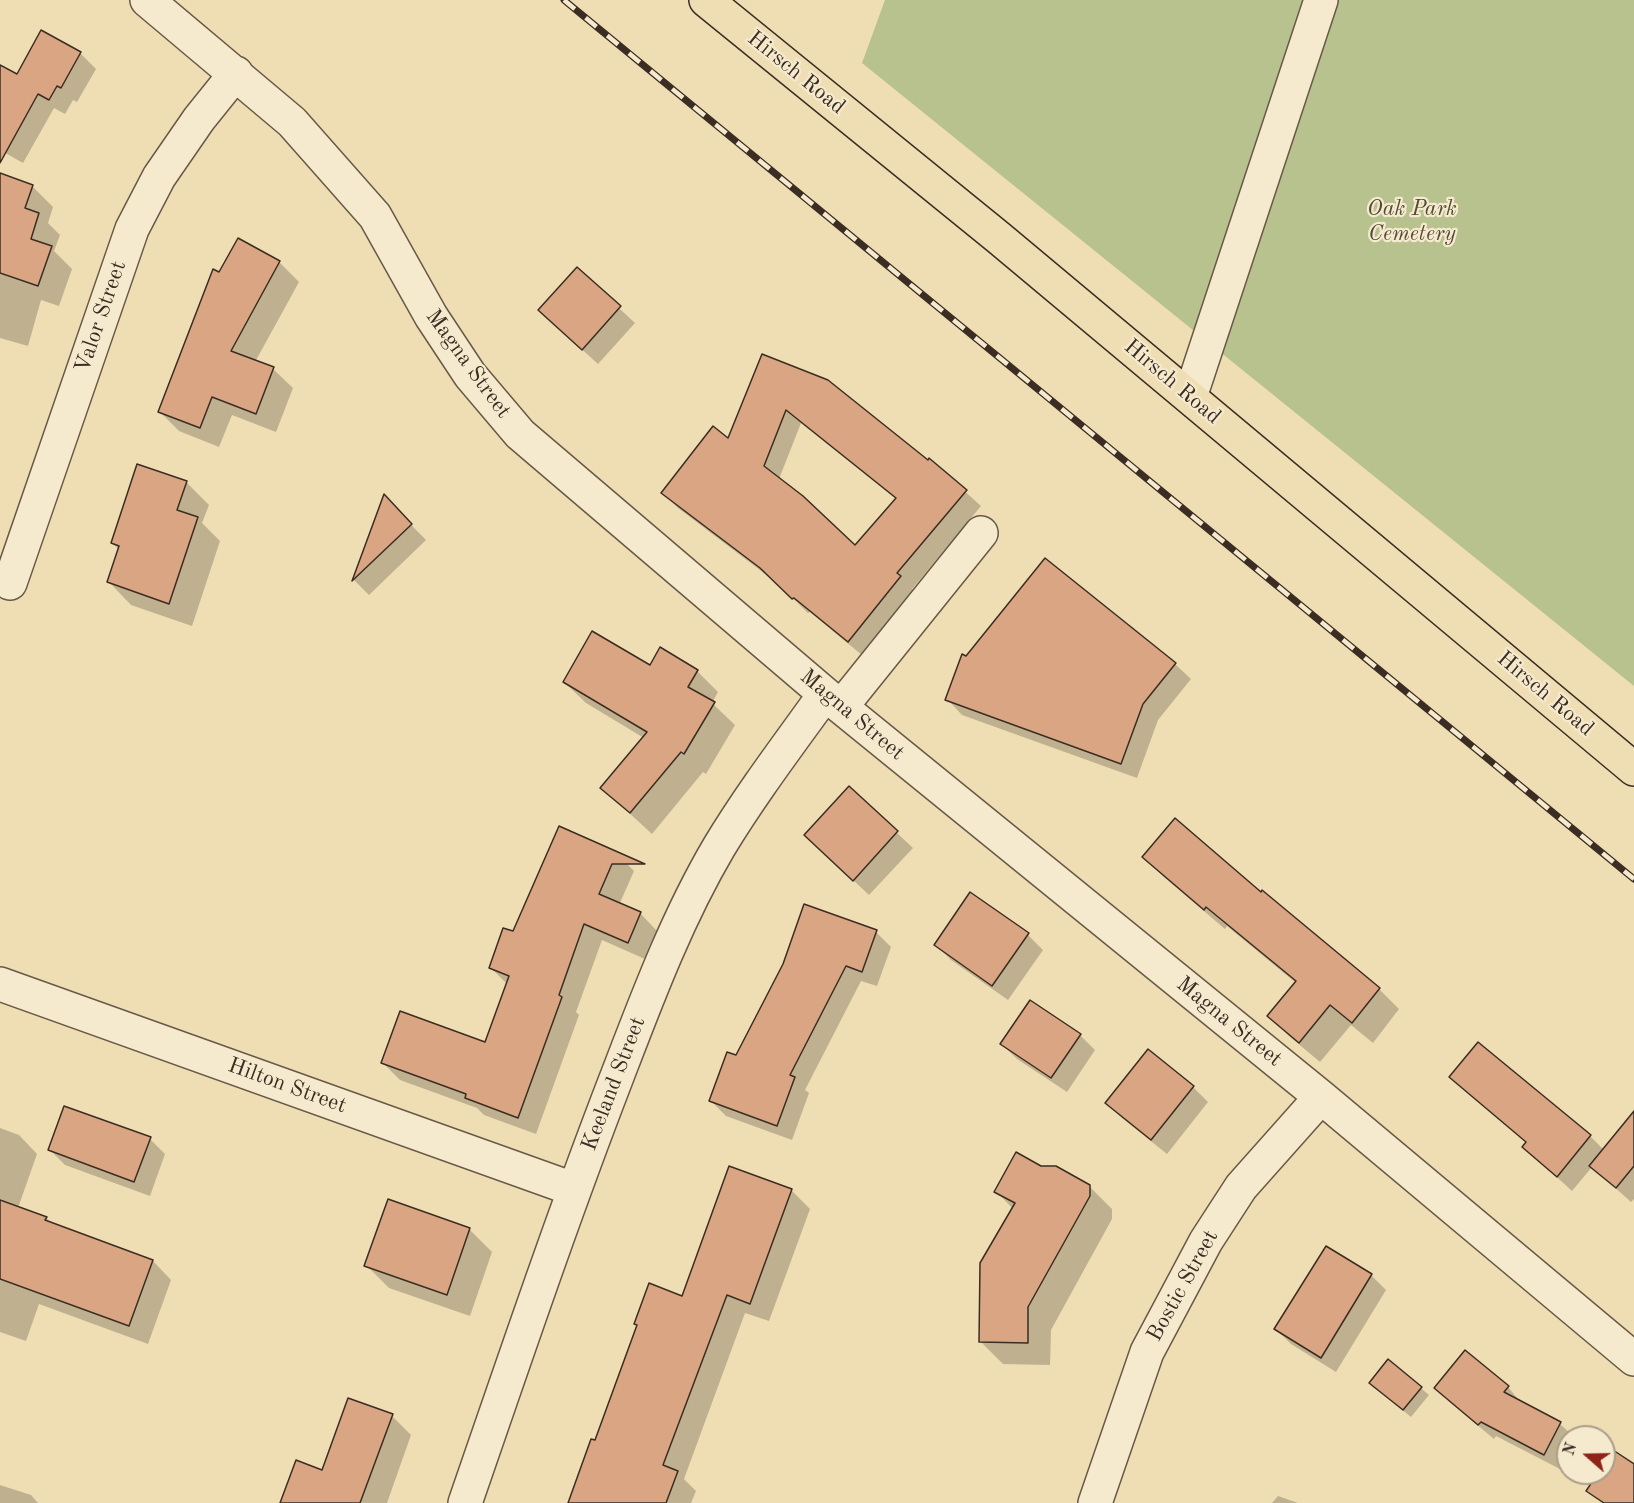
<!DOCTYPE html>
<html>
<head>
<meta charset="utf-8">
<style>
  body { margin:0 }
  #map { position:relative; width:1634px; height:1503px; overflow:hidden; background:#efdeb3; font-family:"Old Standard TT",serif }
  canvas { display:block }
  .north { position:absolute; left:1556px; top:1425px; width:60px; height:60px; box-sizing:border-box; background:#f5eace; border:2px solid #ab9e8a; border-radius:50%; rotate:290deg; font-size:16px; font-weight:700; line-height:24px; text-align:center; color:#3b2d23 }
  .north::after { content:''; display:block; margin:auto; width:21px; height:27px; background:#8f2418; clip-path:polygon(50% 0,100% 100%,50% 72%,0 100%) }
</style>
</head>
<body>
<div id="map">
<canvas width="1634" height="1503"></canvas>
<div class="north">N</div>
</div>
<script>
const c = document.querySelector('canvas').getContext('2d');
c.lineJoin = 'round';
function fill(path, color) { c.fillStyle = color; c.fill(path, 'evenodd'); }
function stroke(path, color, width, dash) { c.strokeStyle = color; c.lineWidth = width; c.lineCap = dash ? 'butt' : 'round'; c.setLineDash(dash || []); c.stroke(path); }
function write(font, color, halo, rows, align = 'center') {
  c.font = font + ' "Old Standard TT",serif'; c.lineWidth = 4.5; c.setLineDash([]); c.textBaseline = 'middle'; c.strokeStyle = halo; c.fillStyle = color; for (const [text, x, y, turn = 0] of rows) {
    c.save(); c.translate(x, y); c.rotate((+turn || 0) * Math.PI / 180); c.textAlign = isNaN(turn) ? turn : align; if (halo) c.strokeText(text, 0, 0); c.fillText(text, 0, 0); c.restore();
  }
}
fill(new Path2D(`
  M 885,0 L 1634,0 L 1634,686 L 862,63 Z`), '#b7c28e');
fill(new Path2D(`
  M 42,32 L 80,53 L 96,69 L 77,102 L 73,100 L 65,114 L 54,108 L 23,163 L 0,150 L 0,86 L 17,76 Z
  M 0,175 L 32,186 L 53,207 L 48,223 L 60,235 L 54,251 L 72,269 L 59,306 L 41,300 L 28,346 L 0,338 Z
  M 279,262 L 299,282 L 255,362 L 273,369 L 293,388 L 276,432 L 232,415 L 219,447 L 179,431 L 159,411 L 219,274 Z
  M 577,269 L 635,323 L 598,364 L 555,325 Z
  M 827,381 L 928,462 L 930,460 L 981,506 L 912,589 L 915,592 L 863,656 L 810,612 L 808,613 L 777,583 L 678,508 L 663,493 L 729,440 ZM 801,423 L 896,499 L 855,548 L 779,479 Z
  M 186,482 L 209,505 L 202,523 L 220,541 L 192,626 L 131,605 L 109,582 L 120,550 L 112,543 Z
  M 384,497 L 426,540 L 369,595 L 354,580 Z
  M 1045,560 L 1175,664 L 1191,679 L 1158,720 L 1137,778 L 962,715 L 947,699 L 966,657 Z
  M 697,671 L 718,692 L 712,703 L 735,725 L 706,774 L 703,772 L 652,834 L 602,788 L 644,738 L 586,703 L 564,682 Z
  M 849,788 L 913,848 L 869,895 L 821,850 Z
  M 616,853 L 634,871 L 619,905 L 640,913 L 657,931 L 645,959 L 602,940 L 576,1012 L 579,1015 L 536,1134 L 484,1115 L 477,1108 L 400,1080 L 383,1063 L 486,1044 L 508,985 L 491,968 L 514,933 Z
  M 1144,857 L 1261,894 L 1263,892 L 1379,989 L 1399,1009 L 1373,1043 L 1351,1025 L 1320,1062 L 1289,1036 L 1269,1016 L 1296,983 L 1227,926 L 1225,929 L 1164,877 Z
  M 876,932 L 891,947 L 877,986 L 861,981 L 805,1090 L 809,1093 L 792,1140 L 726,1116 L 711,1101 L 737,1057 Z
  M 1028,935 L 1043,950 L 1008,1000 L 951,960 L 936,945 Z
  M 1080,1035 L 1095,1050 L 1067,1092 L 1017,1059 L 1002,1044 Z
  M 1451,1077 L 1590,1136 L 1604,1150 L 1634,1142 L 1634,1199 L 1631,1202 L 1592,1167 L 1572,1191 L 1524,1147 L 1527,1143 Z
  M 1193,1087 L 1208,1102 L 1167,1154 L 1122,1118 L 1107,1103 Z
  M 0,1128 L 19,1135 L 37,1154 L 18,1208 L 46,1218 L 52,1224 L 153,1261 L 171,1280 L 148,1344 L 39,1304 L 26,1341 L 0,1332 Z
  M 150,1139 L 165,1154 L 150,1196 L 65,1165 L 50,1150 Z
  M 1041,1167 L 1089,1186 L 1112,1209 L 1112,1219 L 1051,1330 L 1050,1365 L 1003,1364 L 980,1341 L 1013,1209 L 996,1191 Z
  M 791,1190 L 810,1209 L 769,1321 L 745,1313 L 684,1479 L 696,1491 L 691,1503 L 568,1503 L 596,1442 L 683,1298 Z
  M 389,1201 L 470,1230 L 492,1252 L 470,1316 L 389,1288 L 366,1265 Z
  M 1371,1275 L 1386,1290 L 1336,1372 L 1291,1344 L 1276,1329 Z
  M 1465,1352 L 1508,1387 L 1522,1404 L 1560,1424 L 1574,1437 L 1568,1437 L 1568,1453 L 1560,1469 L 1496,1436 L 1494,1439 L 1451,1403 L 1436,1388 Z
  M 1389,1361 L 1429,1395 L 1411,1417 L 1378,1390 Z
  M 392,1416 L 411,1435 L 387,1503 L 282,1503 Z
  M 0,1485 L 31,1495 L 38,1503 L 0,1503 Z
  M 1278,1496 L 1298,1503 L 1272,1503 Z`), '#0003');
const building = new Path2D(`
  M 41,30 L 81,52 L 61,88 L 57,86 L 49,100 L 38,94 L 0,163 L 0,65 L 17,74 Z
  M 0,173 L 33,185 L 25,208 L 39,213 L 31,239 L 52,246 L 38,286 L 0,273 Z
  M 238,238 L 280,261 L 231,351 L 274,367 L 256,414 L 212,397 L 200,428 L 158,412 L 213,269 L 219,272 Z
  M 577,267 L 621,306 L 582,350 L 538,310 Z
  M 762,354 L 828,380 L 928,460 L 929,458 L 967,490 L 897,573 L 901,576 L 848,642 L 794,598 L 792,599 L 760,568 L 661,493 L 713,426 L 728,438 ZM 786,410 L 896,498 L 855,545 L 803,496 L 764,466 Z
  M 137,464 L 187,481 L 177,510 L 198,517 L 169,604 L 107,582 L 119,546 L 111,543 Z
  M 384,494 L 412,524 L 352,581 Z
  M 1045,558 L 1176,663 L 1143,704 L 1121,764 L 945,700 L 962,654 L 966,656 Z
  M 592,631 L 650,665 L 660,647 L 698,670 L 688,687 L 715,702 L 684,754 L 681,752 L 630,813 L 600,788 L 647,732 L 563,682 Z
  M 849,786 L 898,831 L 853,881 L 804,835 Z
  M 1175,818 L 1261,892 L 1262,890 L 1380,988 L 1352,1023 L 1330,1005 L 1299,1043 L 1267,1016 L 1296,981 L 1206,907 L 1204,910 L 1142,857 Z
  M 559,826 L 645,864 L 612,864 L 599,894 L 641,912 L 628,943 L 584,924 L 559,995 L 562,997 L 518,1118 L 465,1098 L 466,1094 L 381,1063 L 400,1011 L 485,1042 L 509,976 L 489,968 L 503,928 L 513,931 Z
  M 970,892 L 1029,933 L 992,986 L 934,945 Z
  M 804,904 L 877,930 L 862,972 L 846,966 L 790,1075 L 795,1077 L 777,1126 L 709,1101 L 727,1052 L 736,1055 L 783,964 Z
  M 1030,1000 L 1081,1034 L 1051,1078 L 1000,1044 Z
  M 1478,1042 L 1591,1135 L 1557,1177 L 1522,1147 L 1526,1142 L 1449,1077 Z
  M 1148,1049 L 1194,1086 L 1151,1140 L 1105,1103 Z
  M 64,1106 L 151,1137 L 134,1182 L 48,1150 Z
  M 1634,1111 L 1634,1166 L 1616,1188 L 1589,1166 Z
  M 1016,1152 L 1041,1166 L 1056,1166 L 1090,1185 L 1090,1196 L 1028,1307 L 1028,1343 L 979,1342 L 980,1263 L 1015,1203 L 994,1192 Z
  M 729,1166 L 792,1189 L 750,1304 L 727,1295 L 663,1465 L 678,1471 L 666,1503 L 568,1503 L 591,1439 L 595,1440 L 637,1325 L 634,1324 L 649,1283 L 682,1296 Z
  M 388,1199 L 470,1228 L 447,1295 L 364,1266 Z
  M 0,1200 L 47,1217 L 45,1220 L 153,1260 L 129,1326 L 0,1279 Z
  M 1326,1246 L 1372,1274 L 1321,1358 L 1274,1329 Z
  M 1465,1350 L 1509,1386 L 1504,1392 L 1561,1422 L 1544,1455 L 1481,1422 L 1478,1425 L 1434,1388 Z
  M 1388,1359 L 1422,1387 L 1403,1410 L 1369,1383 Z
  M 348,1398 L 393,1414 L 360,1503 L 280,1503 L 296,1460 L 322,1470 Z
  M 1613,1450 L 1634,1464 L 1634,1503 L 1604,1503 L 1586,1491 L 1598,1473 L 1604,1473 L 1604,1464 Z`);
fill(building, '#daa582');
stroke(building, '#3b2d23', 1.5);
const minor = new Path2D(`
  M 147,0 L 292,122 L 375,216 L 431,316 L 470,375 L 520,434 L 825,694 L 1321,1097 L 1634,1359
  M 1190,397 L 1321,0
  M 10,583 L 132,229 L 159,177 L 199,119 L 236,73
  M 841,707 L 981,533
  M 0,984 L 573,1189
  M 465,1503 C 514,1361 562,1219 616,1079 C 646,1001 676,920 719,847 C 751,794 789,744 825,694
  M 1095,1503 L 1147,1352 L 1206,1241 L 1241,1187 L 1321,1097`);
const major = new Path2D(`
  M 706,0 L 999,238 L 1634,769`);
stroke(minor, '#685947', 36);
stroke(major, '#3b2d23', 36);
stroke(minor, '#f5eace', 33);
stroke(major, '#efdeb3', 33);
const rail = new Path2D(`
  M 564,0 L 1634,879`);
stroke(rail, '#3b2d23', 7);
stroke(rail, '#f5eace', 4.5, [14]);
write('22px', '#3b2d23', '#f5eace', [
  ["Hirsch Road",796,73,39],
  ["Valor Street",101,317,-71],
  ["Magna Street",468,364,54],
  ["Hirsch Road",1172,382,40],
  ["Hirsch Road",1545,694,40],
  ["Magna Street",852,715,40],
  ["Magna Street",1229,1022,39],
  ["Keeland Street",614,1084,-69],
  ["Hilton Street",287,1086,20],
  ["Bostic Street",1183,1286,-61]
]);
write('italic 22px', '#544b38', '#f5eace', [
  ["Oak Park",1412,209],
  ["Cemetery",1412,234]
]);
</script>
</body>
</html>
